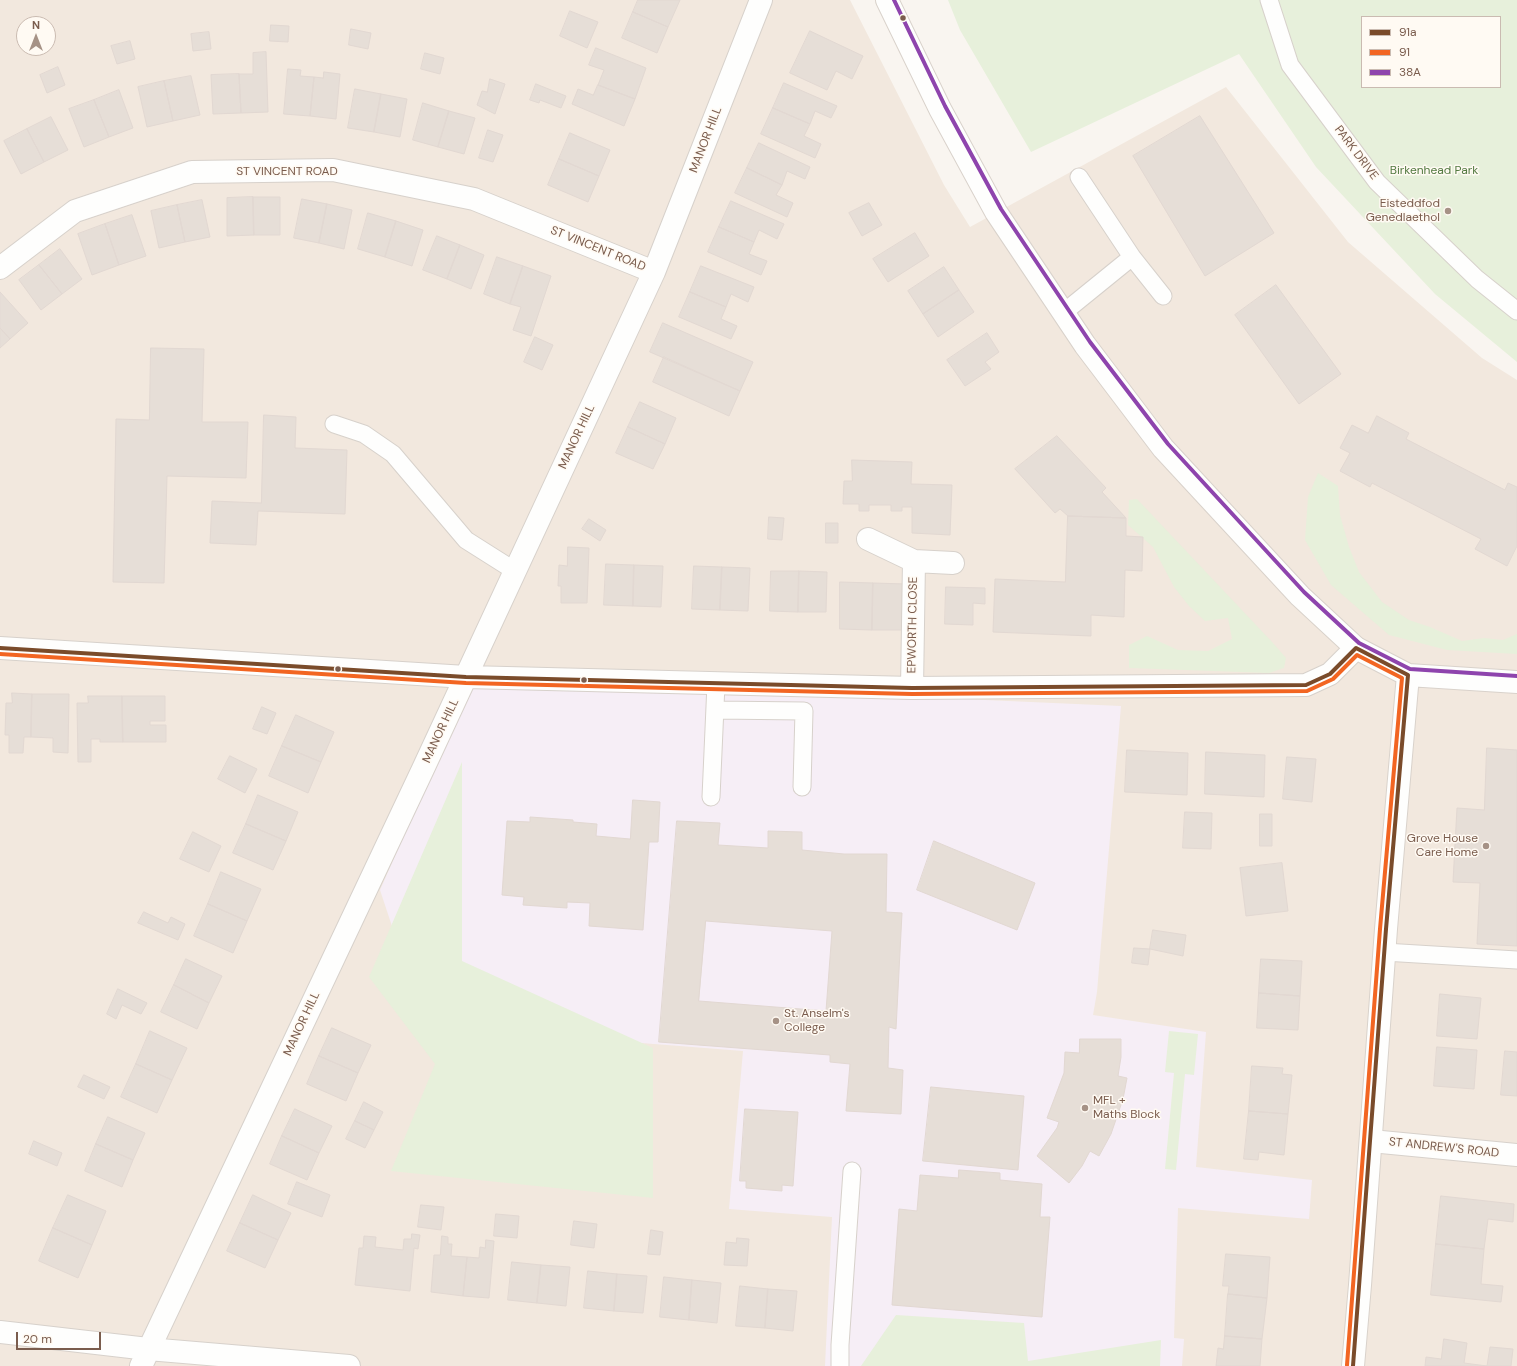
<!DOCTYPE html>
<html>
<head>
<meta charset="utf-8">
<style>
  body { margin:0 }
  #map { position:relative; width:1517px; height:1366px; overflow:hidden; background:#f9f5f0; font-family:"DM Sans",sans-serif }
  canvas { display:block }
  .legend { position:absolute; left:1361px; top:16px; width:140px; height:72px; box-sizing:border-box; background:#fffaf3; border:1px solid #cabbb1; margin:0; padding:5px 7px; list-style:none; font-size:12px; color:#7a5c4d }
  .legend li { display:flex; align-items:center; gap:8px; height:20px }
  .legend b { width:20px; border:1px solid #cabbb1 }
  .north { position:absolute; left:16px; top:16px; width:40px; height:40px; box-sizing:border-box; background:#fffaf3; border:1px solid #cabbb1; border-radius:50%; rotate:0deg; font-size:11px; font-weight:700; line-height:16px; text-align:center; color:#7a5c4d }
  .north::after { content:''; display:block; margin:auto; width:14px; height:18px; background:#a69286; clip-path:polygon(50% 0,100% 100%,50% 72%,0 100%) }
  .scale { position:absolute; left:16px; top:1332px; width:85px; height:18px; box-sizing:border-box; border:2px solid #7a5c4d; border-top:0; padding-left:5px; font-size:12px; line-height:14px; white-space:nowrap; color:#7a5c4d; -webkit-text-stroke:3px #fffaf3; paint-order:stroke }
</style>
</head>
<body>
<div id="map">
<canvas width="1517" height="1366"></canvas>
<ul class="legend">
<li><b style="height:5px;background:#7a4b2a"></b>91a</li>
<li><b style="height:5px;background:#f26522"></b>91</li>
<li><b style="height:5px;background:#8e44ad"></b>38A</li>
</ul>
<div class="north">N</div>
<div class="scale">20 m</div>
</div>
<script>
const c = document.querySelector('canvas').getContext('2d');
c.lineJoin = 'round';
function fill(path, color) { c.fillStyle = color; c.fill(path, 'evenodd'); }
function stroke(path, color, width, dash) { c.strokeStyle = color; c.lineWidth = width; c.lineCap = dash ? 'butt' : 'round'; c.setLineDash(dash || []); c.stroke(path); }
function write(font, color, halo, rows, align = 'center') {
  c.font = font + ' "DM Sans",sans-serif'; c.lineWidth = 3; c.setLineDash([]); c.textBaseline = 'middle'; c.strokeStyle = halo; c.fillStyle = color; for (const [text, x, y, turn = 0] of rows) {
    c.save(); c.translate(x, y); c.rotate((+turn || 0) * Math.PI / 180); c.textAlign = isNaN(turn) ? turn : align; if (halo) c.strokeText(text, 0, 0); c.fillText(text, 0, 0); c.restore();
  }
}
fill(new Path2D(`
  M 0,0 L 850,0 L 944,185 L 970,227 L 1226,87 L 1348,242 L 1482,358 L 1517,380 L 1517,1366 L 0,1366 ZM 24,24 L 48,24 L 48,48 L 24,48 Z`), '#f2e8de');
fill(new Path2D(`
  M 470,685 L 963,699 L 1121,706 L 1097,992 L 1093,1015 L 1206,1032 L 1196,1167 L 1312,1180 L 1309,1219 L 1178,1208 L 1174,1338 L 1184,1339 L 1182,1366 L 825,1366 L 832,1217 L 729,1209 L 743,1051 L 425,1026 L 380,890 Z`), '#f6eef6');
fill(new Path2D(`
  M 948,0 L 1517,0 L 1517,362 L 1435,294 L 1316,167 L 1239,54 L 1031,152 L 960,30 ZM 1362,17 L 1500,17 L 1500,87 L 1362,87 Z
  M 1318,473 L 1338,486 L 1340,515 L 1349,547 L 1359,572 L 1382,602 L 1409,620 L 1430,627 L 1462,641 L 1484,638 L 1503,640 L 1517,634 L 1517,654 L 1447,650 L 1389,635 L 1331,585 L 1305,540 L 1308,497 Z
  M 1137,499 L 1273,643 L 1286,658 L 1284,668 L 1269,673 L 1129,668 L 1129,645 L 1147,636 L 1178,650 L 1208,651 L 1232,639 L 1228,618 L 1205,621 L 1189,606 L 1174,587 L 1153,547 L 1128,525 L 1129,500 Z
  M 462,762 L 462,961 L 653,1048 L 653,1198 L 391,1171 L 435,1064 L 369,977 Z
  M 1169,1031 L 1198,1034 L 1194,1075 L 1185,1074 L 1176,1170 L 1165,1169 L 1174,1073 L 1165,1072 Z
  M 896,1315 L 1024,1323 L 1028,1361 L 1161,1340 L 1160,1366 L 861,1366 Z`), '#e7f0db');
const building = new Path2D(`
  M 638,0 L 680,0 L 668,27 L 633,12 Z
  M 570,11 L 598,22 L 587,48 L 560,36 Z
  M 633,12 L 668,27 L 657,53 L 622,38 Z
  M 271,25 L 289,26 L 288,42 L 270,41 Z
  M 351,29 L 371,33 L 368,49 L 349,45 Z
  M 810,31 L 863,56 L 852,79 L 836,71 L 827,90 L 790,73 Z
  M 209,32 L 211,49 L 193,51 L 191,34 Z
  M 130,41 L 135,59 L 117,64 L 111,46 Z
  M 596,48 L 646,68 L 635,99 L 598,85 L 604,70 L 589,65 Z
  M 266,52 L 268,112 L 241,113 L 239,74 L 253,74 L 253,53 Z
  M 425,53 L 444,58 L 440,74 L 421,69 Z
  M 58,67 L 65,85 L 47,93 L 40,75 Z
  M 288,69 L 301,70 L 300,76 L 314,77 L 310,116 L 284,114 Z
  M 324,72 L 340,74 L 336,119 L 310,116 L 314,77 L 323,78 Z
  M 239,74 L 241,113 L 213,114 L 211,75 Z
  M 191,76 L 200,115 L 173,121 L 164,81 Z
  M 490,79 L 505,84 L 495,114 L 477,105 L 482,91 L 487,92 Z
  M 164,81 L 173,121 L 147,127 L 138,87 Z
  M 784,83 L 837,106 L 831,118 L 815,111 L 810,124 L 773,108 Z
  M 536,84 L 566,96 L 561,108 L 540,100 L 539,103 L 530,100 Z
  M 598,85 L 635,99 L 624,126 L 572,104 L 578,89 L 593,95 Z
  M 355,89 L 381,94 L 374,132 L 348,128 Z
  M 119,90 L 133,128 L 109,137 L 94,100 Z
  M 381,94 L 407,99 L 400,137 L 374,132 Z
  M 94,100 L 109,137 L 84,147 L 69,109 Z
  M 423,103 L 449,111 L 438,147 L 413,140 Z
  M 773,108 L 810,124 L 804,136 L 821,144 L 815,158 L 761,134 Z
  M 449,111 L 475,118 L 464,154 L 438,147 Z
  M 1200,116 L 1274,233 L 1205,276 L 1133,156 Z
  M 51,117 L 68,150 L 44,162 L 27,129 Z
  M 27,129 L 44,162 L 21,174 L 4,141 Z
  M 488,130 L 503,135 L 493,162 L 479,158 Z
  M 570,133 L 610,150 L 599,176 L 559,159 Z
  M 759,143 L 810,167 L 805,179 L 787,171 L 782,185 L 747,168 Z
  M 559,159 L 599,176 L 588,202 L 548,185 Z
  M 747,168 L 782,185 L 776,195 L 793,203 L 787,217 L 735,193 Z
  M 253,197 L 254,235 L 227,236 L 227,198 Z
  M 253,197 L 280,197 L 280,235 L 254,235 Z
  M 302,199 L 327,204 L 319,243 L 294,238 Z
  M 202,200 L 210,237 L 185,242 L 177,205 Z
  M 731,201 L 784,224 L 777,239 L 759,230 L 754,242 L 719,227 Z
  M 869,203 L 882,225 L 862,236 L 849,213 Z
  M 327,204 L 352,210 L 344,249 L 319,243 Z
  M 177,205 L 185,242 L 159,248 L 151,211 Z
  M 368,213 L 396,221 L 385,257 L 358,249 Z
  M 132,215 L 146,256 L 119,265 L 105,224 Z
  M 396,221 L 423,230 L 412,266 L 385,257 Z
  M 105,224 L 119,265 L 92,275 L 78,234 Z
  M 719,227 L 754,242 L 749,254 L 767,261 L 761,275 L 708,252 Z
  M 915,233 L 929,256 L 888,282 L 873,259 Z
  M 437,236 L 460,245 L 447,279 L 423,270 Z
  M 460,245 L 484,255 L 471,289 L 447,279 Z
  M 60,249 L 82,279 L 62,294 L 39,265 Z
  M 497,257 L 523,266 L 510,304 L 484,294 Z
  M 39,265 L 62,294 L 41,310 L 19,280 Z
  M 523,266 L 551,276 L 531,336 L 513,330 L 521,307 L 510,304 Z
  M 701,266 L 754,287 L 748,302 L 731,294 L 726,307 L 690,292 Z
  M 944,267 L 959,290 L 923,314 L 908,291 Z
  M 1276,285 L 1341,374 L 1299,404 L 1235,315 Z
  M 959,290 L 974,312 L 938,337 L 923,314 Z
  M 0,292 L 28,323 L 10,339 L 0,328 Z
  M 690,292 L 726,307 L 721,319 L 737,326 L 731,339 L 679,317 Z
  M 663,323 L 753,362 L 740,391 L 650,352 Z
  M 0,328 L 10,339 L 0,348 Z
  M 987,333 L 999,352 L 985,362 L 991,369 L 965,386 L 947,360 Z
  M 535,337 L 553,345 L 542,370 L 524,362 Z
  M 151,348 L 204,349 L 202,422 L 248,422 L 246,478 L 167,476 L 164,583 L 113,582 L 116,419 L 149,420 Z
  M 664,357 L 740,391 L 729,416 L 653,382 Z
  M 640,402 L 676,418 L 665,444 L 628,427 Z
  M 264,415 L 296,417 L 295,448 L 347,450 L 345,514 L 258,511 L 256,545 L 210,543 L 212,501 L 261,503 Z
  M 1377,416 L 1409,433 L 1406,439 L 1505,490 L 1508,483 L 1517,487 L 1517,546 L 1507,566 L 1475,549 L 1481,539 L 1372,483 L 1370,487 L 1340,471 L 1350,453 L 1340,448 L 1352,425 L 1368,433 Z
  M 628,427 L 665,444 L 653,469 L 616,453 Z
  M 1057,436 L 1106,488 L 1102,492 L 1126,518 L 1068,516 L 1060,509 L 1055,513 L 1015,469 Z
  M 852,460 L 912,462 L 911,484 L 952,485 L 950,535 L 912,533 L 912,507 L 902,507 L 902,511 L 891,511 L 891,505 L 869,505 L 869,511 L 859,511 L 859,504 L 843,504 L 844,481 L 852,481 Z
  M 1068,516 L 1126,518 L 1126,536 L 1143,537 L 1142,571 L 1125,570 L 1124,617 L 1091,615 L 1091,636 L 993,632 L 995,579 L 1065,582 Z
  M 769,517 L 784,518 L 782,540 L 768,539 Z
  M 589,519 L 606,530 L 600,541 L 582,529 Z
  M 826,523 L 838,523 L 838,543 L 826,543 Z
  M 568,547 L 589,548 L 587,603 L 561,603 L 561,586 L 558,586 L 559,565 L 567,566 Z
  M 606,564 L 634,565 L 633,606 L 604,605 Z
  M 634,565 L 663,566 L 661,607 L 633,606 Z
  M 694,566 L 722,567 L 720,610 L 692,609 Z
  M 722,567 L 750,568 L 748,611 L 720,610 Z
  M 771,571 L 799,571 L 798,612 L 770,611 Z
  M 799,571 L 827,572 L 826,612 L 798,612 Z
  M 840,582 L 873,583 L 872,630 L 840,629 Z
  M 873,583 L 906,584 L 905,630 L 872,630 Z
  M 946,587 L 985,588 L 985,604 L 973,603 L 973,625 L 945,624 Z
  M 12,693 L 32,694 L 31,737 L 24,737 L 23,753 L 9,753 L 9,735 L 5,735 L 6,703 L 12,703 Z
  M 32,694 L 69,694 L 68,753 L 53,752 L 53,738 L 31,737 Z
  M 88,696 L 122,696 L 123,742 L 100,742 L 100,739 L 91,739 L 91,762 L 78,762 L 77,703 L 88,703 Z
  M 122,696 L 165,696 L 165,721 L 150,721 L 150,725 L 166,725 L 166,742 L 123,742 Z
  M 262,707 L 276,713 L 267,734 L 253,729 Z
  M 296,715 L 334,732 L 321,762 L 282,746 Z
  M 282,746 L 321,762 L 308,793 L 269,776 Z
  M 1487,748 L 1517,750 L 1517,946 L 1477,944 L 1480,883 L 1453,882 L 1457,808 L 1484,810 Z
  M 1127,750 L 1188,753 L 1187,795 L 1125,792 Z
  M 1206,752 L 1265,755 L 1264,797 L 1205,794 Z
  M 230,756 L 257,769 L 245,793 L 218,779 Z
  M 1287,757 L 1316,759 L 1312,802 L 1283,799 Z
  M 258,795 L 298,812 L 286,841 L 246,824 Z
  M 633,800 L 660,802 L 658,842 L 649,842 L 643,930 L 589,926 L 590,903 L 567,902 L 567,908 L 523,905 L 524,897 L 502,895 L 507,821 L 530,822 L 530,817 L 573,820 L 573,822 L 597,824 L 596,836 L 630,839 Z
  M 1185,812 L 1212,813 L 1211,849 L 1183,848 Z
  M 1260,814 L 1272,814 L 1272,846 L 1260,846 Z
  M 677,821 L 720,823 L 718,845 L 768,848 L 768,831 L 802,832 L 802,850 L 844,854 L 887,854 L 886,912 L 902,913 L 896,1029 L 889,1027 L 888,1068 L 903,1070 L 901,1114 L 846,1111 L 850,1064 L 830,1062 L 830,1055 L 659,1042 ZM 706,921 L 832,931 L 826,1011 L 699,1001 Z
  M 246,824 L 286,841 L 273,870 L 233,853 Z
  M 193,832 L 221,846 L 209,872 L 180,859 Z
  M 934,841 L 1035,883 L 1017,930 L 917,890 Z
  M 1282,863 L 1288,911 L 1246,916 L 1240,868 Z
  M 221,872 L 261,889 L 247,921 L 208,904 Z
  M 208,904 L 247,921 L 233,953 L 194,936 Z
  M 144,912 L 168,923 L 171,917 L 185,924 L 178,940 L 138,923 Z
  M 1153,930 L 1186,935 L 1183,956 L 1150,949 Z
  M 1134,948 L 1150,949 L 1148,965 L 1132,963 Z
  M 186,959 L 222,976 L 209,1003 L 174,985 Z
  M 1261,959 L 1302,961 L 1300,996 L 1259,993 Z
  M 174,985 L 209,1003 L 197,1029 L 161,1012 Z
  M 118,989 L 147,1003 L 141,1014 L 122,1005 L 116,1019 L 107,1014 Z
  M 1259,993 L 1300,996 L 1298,1030 L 1257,1028 Z
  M 1440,994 L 1481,998 L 1477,1039 L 1437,1036 Z
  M 332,1028 L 371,1045 L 358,1073 L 319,1056 Z
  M 150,1031 L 187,1048 L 172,1080 L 136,1064 Z
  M 1080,1039 L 1121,1039 L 1121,1057 L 1118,1076 L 1127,1078 L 1123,1099 L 1111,1134 L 1099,1156 L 1090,1151 L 1082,1166 L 1069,1183 L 1037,1156 L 1057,1128 L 1059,1122 L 1047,1118 L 1064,1073 L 1065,1052 L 1079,1053 Z
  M 1437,1047 L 1477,1050 L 1474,1089 L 1434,1086 Z
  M 1505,1051 L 1517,1052 L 1517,1096 L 1501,1095 Z
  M 319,1056 L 358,1073 L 346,1101 L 307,1084 Z
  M 136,1064 L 172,1080 L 157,1113 L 121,1097 Z
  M 1252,1066 L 1283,1068 L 1282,1074 L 1292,1075 L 1288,1114 L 1249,1111 Z
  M 84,1075 L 110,1087 L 104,1099 L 78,1087 Z
  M 931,1087 L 1024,1096 L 1018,1170 L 923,1161 Z
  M 364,1102 L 383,1112 L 374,1130 L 355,1121 Z
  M 295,1109 L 332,1126 L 319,1153 L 282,1136 Z
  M 745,1109 L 798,1112 L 793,1186 L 782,1185 L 782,1191 L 746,1188 L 746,1181 L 740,1181 Z
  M 1249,1111 L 1288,1114 L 1284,1155 L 1259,1152 L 1258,1160 L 1244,1159 Z
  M 108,1117 L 145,1133 L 133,1160 L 96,1144 Z
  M 355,1121 L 374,1130 L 365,1148 L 346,1139 Z
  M 282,1136 L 319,1153 L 307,1180 L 270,1164 Z
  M 34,1141 L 62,1153 L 57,1166 L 29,1154 Z
  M 96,1144 L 133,1160 L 122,1187 L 85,1171 Z
  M 959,1170 L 1000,1173 L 1000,1180 L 1042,1184 L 1040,1217 L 1050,1217 L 1042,1317 L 892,1305 L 899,1209 L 917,1211 L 920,1175 L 958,1178 Z
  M 297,1182 L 330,1195 L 322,1217 L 288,1204 Z
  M 68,1195 L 106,1211 L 92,1245 L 53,1228 Z
  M 253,1195 L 291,1213 L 278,1240 L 240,1223 Z
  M 1441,1196 L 1514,1204 L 1513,1222 L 1488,1219 L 1484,1249 L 1436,1244 Z
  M 421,1205 L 444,1207 L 441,1230 L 418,1227 Z
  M 496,1214 L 519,1216 L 517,1238 L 494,1236 Z
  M 574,1221 L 597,1224 L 594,1248 L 571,1245 Z
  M 240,1223 L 278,1240 L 265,1268 L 227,1251 Z
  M 53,1228 L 92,1245 L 78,1278 L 39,1261 Z
  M 651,1230 L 663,1232 L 660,1255 L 648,1254 Z
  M 412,1234 L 420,1235 L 418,1249 L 414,1248 L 410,1291 L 355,1285 L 359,1248 L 363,1248 L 364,1236 L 376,1237 L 375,1247 L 403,1250 L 404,1239 L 411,1239 Z
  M 442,1236 L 448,1237 L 448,1244 L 452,1244 L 451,1256 L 467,1257 L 463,1296 L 431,1292 L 434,1255 L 440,1255 Z
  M 737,1238 L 749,1239 L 747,1266 L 724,1265 L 726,1242 L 736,1243 Z
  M 486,1240 L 494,1241 L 489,1298 L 463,1296 L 467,1257 L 479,1258 L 480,1247 L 485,1248 Z
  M 1436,1244 L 1484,1249 L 1481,1284 L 1503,1286 L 1501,1302 L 1431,1295 Z
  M 1226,1254 L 1270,1257 L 1267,1298 L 1228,1294 L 1229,1286 L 1223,1286 Z
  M 512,1262 L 541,1265 L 537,1303 L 508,1300 Z
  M 541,1265 L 570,1267 L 566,1306 L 537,1303 Z
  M 588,1271 L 617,1274 L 614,1311 L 584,1308 Z
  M 617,1274 L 647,1276 L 643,1313 L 614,1311 Z
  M 664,1277 L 692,1280 L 689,1320 L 660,1317 Z
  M 692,1280 L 721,1283 L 717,1323 L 689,1320 Z
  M 740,1286 L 768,1289 L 765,1328 L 736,1326 Z
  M 768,1289 L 797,1291 L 793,1331 L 765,1328 Z
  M 1228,1294 L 1267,1298 L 1262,1339 L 1225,1336 Z
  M 1225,1336 L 1262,1339 L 1260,1366 L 1216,1366 L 1218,1348 L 1223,1349 Z
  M 1444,1339 L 1467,1343 L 1464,1363 L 1487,1366 L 1490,1347 L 1513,1349 L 1511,1366 L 1425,1366 L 1426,1357 L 1441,1359 Z`);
fill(building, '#e6ded7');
stroke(building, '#e2d8d2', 1);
const lane = new Path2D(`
  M 1269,0 L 1290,65 L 1377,182 L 1477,279 L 1517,311
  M 1132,257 L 1163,296
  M 1063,313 L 1132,257 L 1079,177
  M 334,424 L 364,434 L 393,454 L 466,540 L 515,571
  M 715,710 L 804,711 L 802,787
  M 711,797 L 716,684
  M 1384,952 L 1517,960
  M 840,1366 L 840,1345 L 852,1171`);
const street = new Path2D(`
  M 0,268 L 75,211 L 192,172 L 333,170 L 474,199 L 654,272
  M 868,539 L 914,561 L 953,563
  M 0,648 L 466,677 L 912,688 L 1306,685 L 1330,674 L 1356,648
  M 912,688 L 914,561
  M 1371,1141 L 1517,1155
  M 0,1332 L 148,1349 L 349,1366
  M 141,1366 L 423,769 L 654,272 L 761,0`);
const secondary = new Path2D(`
  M 887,0 L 940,109 L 996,212 L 1085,345 L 1163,448 L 1300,596 L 1356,648 L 1408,675 L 1517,682
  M 1353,1366 L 1360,1285 L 1386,929 L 1408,675`);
stroke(lane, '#d7d1cb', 19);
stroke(street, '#d7d1cb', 24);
stroke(secondary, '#d9d2cb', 24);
stroke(lane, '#fefefd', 17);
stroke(street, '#fefefd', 22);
stroke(secondary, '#fefefd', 22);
stroke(new Path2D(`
  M 0,648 L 466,677 L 912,688 L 1306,685 L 1330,674 L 1356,648 L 1408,675 L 1386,929 L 1353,1366`), '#7a4b2a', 4);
stroke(new Path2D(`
  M 0,654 L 466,683 L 912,694 L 1307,691 L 1333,679 L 1357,655 L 1402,678 L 1380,929 L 1347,1365`), '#f26522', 4);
stroke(new Path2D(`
  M 894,0 L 945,106 L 1001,209 L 1090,342 L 1168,444 L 1304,592 L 1359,643 L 1410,669 L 1517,676`), '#8e44ad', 4);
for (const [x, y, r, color] of [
  [903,18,3.5,"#7a5c4d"],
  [1448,211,4,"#a69286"],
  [338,669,3.5,"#7a5c4d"],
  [584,680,3.5,"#7a5c4d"],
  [1486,846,4,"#a69286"],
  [776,1021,4,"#a69286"],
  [1085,1108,4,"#a69286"]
]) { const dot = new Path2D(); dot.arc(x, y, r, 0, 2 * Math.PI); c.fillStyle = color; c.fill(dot); stroke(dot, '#fffaf3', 1.5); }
write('12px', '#7a5c4d', '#fffaf3', [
  ["MANOR HILL",706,140,-69],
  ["PARK DRIVE",1356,153,53],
  ["ST VINCENT ROAD",287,172],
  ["ST VINCENT ROAD",598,249,22],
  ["MANOR HILL",577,437,-65],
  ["EPWORTH CLOSE",913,625,-89],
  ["MANOR HILL",441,731,-65],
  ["MANOR HILL",302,1024,-65],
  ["ST ANDREW'S ROAD",1444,1148,6]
]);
write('12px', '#537a41', '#fffaf3', [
  ["Birkenhead Park",1434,171]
]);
write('12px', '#7a5c4d', '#fffaf3', [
  ["Eisteddfod",1440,204],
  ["Genedlaethol",1440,218],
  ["Grove House",1478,839],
  ["Care Home",1478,853],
  ["St. Anselm's",784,1014,"left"],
  ["College",784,1028,"left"],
  ["MFL +",1093,1101,"left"],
  ["Maths Block",1093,1115,"left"]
], 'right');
</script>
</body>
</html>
